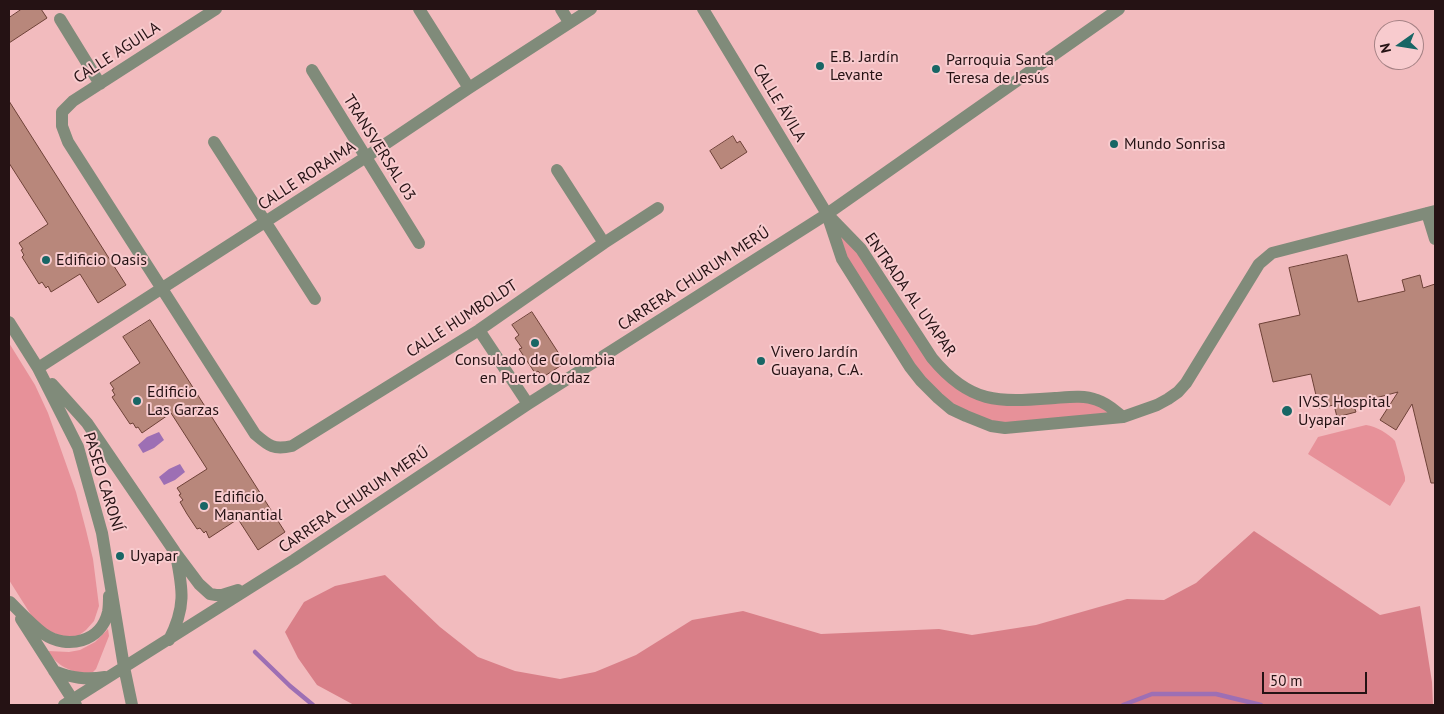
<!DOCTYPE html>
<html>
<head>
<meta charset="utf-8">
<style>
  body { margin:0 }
  #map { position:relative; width:1444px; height:714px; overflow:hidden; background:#f2bbbe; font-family:"PT Sans",sans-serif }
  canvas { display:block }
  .frame { position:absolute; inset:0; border:10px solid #251214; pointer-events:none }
  .north { position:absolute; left:1374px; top:20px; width:50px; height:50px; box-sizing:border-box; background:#f8cbce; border:1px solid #a48184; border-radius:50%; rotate:257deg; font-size:14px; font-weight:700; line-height:20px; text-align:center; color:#251214 }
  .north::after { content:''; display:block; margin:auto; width:18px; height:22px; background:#186665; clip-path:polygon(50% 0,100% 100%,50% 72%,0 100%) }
  .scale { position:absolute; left:1262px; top:672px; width:105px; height:22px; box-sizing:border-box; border:2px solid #251214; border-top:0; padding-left:6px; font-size:15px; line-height:18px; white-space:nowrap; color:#251214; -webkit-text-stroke:4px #f8cbce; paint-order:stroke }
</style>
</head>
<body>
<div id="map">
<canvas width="1444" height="714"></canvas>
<div class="frame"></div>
<div class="north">N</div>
<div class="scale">50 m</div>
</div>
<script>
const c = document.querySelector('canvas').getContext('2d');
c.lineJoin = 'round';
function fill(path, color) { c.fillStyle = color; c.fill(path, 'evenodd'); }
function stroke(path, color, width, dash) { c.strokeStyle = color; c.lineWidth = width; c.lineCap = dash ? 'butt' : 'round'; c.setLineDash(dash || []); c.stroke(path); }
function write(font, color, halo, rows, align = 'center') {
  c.font = font + ' "PT Sans",sans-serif'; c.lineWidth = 4; c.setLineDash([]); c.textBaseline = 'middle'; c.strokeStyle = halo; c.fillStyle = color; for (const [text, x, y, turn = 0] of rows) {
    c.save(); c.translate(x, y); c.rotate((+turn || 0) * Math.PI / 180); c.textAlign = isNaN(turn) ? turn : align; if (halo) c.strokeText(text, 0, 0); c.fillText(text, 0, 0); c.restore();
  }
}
fill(new Path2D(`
  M 827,214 L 861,249 L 932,358 L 984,398 L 1077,397 L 1123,417 L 1005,428 L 938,398 L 842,259 Z
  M 9,343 L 35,385 L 48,413 L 76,492 L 86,530 L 93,559 L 99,606 L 94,621 L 86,630 L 78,636 L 65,638 L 38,626 L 9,580 Z
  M 1366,425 C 1376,426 1389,434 1395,441 L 1405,477 L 1405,481 L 1390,506 L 1308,454 L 1318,437 Z
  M 108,629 L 109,636 L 96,669 L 93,672 C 76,676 56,666 48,651 L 69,652 L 80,650 L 95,642 Z`), '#e79199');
fill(new Path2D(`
  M 1254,531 L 1380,615 L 1420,606 L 1432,682 L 1433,705 L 354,705 L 317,685 L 298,658 L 285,632 L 304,602 L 335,586 L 385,575 L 440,627 L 478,657 L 515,671 L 560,679 L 595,672 L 636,655 L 692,620 L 743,611 L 821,634 L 939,629 L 972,635 L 1036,625 L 1127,599 L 1164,600 L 1196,583 Z`), '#d97f88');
fill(new Path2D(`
  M 159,432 L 164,440 L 154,448 L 143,453 L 138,445 L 147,437 Z
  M 180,464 L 185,472 L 175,480 L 164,485 L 159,477 L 169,469 Z`), '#9d6fb4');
stroke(new Path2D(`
  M 255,652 L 290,686 L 313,705
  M 1123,705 L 1152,694 L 1216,694 L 1261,705`), '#9d6fb4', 4.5);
const building = new Path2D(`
  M 22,9 L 41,9 L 47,18 L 9,43 L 9,18 Z
  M 9,101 L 126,285 L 98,303 L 80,274 L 51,292 L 48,286 L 46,288 L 42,282 L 39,284 L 22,257 L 24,255 L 21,250 L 23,249 L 19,243 L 48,224 L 9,163 Z
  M 733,136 L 737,143 L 740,141 L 747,152 L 721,169 L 710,151 Z
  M 1347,255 L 1358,302 L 1405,291 L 1402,280 L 1420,275 L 1423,288 L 1435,284 L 1435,483 L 1431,483 L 1412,404 L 1396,430 L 1380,420 L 1398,392 L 1353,404 L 1356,412 L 1337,417 L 1334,405 L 1319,408 L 1311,374 L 1273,382 L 1259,324 L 1300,315 L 1289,268 Z
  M 532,312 L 565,363 L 543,377 L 538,371 L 535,373 L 519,349 L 522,348 L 515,338 L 519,335 L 512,325 Z
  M 150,320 L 285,532 L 258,550 L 238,519 L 209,538 L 206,531 L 204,533 L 200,528 L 197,529 L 187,514 L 180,502 L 183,500 L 179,495 L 181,494 L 177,488 L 207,469 L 171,413 L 142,433 L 138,427 L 136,428 L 133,423 L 130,424 L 112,397 L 115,395 L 112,390 L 114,389 L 110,383 L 140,363 L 123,337 Z`);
fill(building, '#b8877b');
stroke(building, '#6d4137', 1);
stroke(new Path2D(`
  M 216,9 L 73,101 L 62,112 L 62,126 L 68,142 L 255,434 C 269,446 273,450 292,446 L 479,330 L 604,243 L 658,208
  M 419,9 L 469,88
  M 561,9 L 569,22
  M 703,9 L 827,214 L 861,249 L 932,358 C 971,405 999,402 1055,398 C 1069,397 1084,395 1097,400 C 1107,403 1114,410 1123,417
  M 60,19 L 100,84
  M 312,70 L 419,243
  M 214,142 L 315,299
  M 557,170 L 604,243
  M 1427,213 L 1435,239
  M 827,214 L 842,259 L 910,367 L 921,381 L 938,398 L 951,409 L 966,416 L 991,426 L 1005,428 L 1123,417 L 1157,405 L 1168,399 L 1178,392 L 1186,383 L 1259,264 L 1272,253 L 1435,211
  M 9,322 L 38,368 L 78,447 L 102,533 L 124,667 L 132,705
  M 479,330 L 528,404
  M 38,368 L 366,157 L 469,88 L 591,9
  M 52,384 L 87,423 L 175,552 L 199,584 L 210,594 L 216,595 L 222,595 L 238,590
  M 10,602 C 21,613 32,625 44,634 C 67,650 101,642 108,612 C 109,607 109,601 109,596
  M 21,619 L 76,705
  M 169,640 C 186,607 183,590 176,555
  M 54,671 C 72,678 86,680 105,677
  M 64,705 L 294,560 L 528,404 L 827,214 L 1119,9`), '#808b7a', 12);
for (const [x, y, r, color] of [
  [820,66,5,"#186665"],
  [936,69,5,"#186665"],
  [1114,144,5,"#186665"],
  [46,260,5,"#186665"],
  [535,343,5,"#186665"],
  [761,361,5,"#186665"],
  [137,401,5,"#186665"],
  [1287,411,6,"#186665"],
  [204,506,5,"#186665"],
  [120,556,5,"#186665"]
]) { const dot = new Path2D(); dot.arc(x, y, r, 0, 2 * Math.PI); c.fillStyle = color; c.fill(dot); stroke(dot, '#f8cbce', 2); }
write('16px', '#251214', '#f8cbce', [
  ["CALLE AGUILA",117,53,-33],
  ["CALLE ÁVILA",779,103,59],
  ["TRANSVERSAL 03",379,148,58],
  ["CALLE RORAIMA",307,176,-33],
  ["CARRERA CHURUM MERÚ",694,279,-33],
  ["ENTRADA AL UYAPAR",910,295,55],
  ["CALLE HUMBOLDT",462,319,-33],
  ["PASEO CARONÍ",103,482,73],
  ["CARRERA CHURUM MERÚ",354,500,-34]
]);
write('16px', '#251214', '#f8cbce', [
  ["E.B. Jardín",830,57],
  ["Levante",830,75],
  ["Parroquia Santa",946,60],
  ["Teresa de Jesús",946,78],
  ["Mundo Sonrisa",1124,144],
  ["Edificio Oasis",56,260],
  ["Vivero Jardín",771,352],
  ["Guayana, C.A.",771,370],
  ["Consulado de Colombia",535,360,"center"],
  ["en Puerto Ordaz",535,378,"center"],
  ["Edificio",147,392],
  ["Las Garzas",147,410],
  ["IVSS Hospital",1298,402],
  ["Uyapar",1298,420],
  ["Edificio",214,497],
  ["Manantial",214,515],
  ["Uyapar",130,556]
], 'left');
</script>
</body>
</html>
